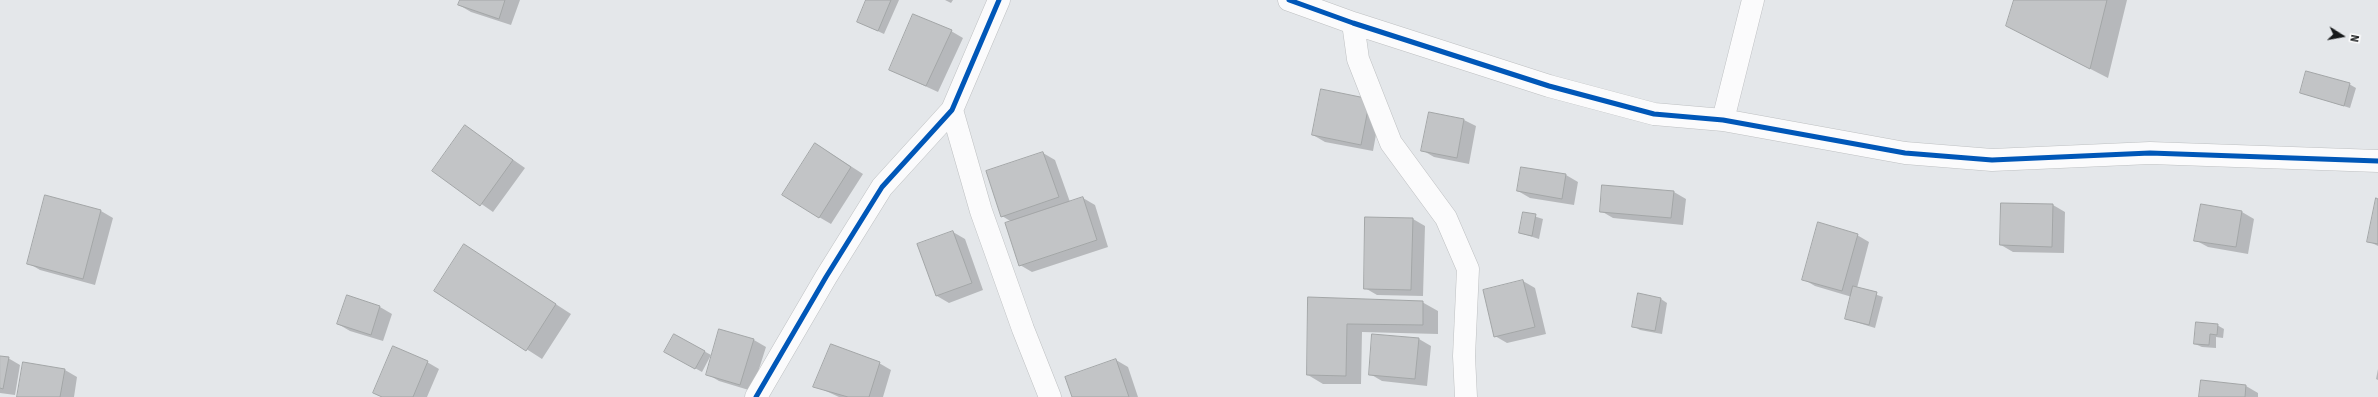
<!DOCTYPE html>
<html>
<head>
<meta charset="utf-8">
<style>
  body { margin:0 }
  #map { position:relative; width:2378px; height:397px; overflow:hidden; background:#e4e7ea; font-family:"Source Sans 3",sans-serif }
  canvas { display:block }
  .north { position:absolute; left:2322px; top:16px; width:40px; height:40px; -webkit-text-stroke:3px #fff; paint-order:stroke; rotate:101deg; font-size:11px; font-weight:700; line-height:16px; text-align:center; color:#16191a }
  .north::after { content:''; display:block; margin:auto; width:14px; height:18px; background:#16191a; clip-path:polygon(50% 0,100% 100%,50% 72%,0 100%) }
</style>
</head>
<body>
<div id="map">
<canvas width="2378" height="397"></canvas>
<div class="north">N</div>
</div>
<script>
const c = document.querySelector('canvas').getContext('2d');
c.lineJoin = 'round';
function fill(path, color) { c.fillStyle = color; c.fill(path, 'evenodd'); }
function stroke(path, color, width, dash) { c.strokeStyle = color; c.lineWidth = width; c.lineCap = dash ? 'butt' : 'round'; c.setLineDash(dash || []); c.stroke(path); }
fill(new Path2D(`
  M 461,0 L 520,0 L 511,25 L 471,12 L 459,5 Z
  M 867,0 L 899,0 L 884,34 L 858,22 Z
  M 945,0 L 953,0 L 951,3 Z
  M 2015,0 L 2127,0 L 2108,78 L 2007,26 Z
  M 951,31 L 963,38 L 938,92 L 890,70 Z
  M 2349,84 L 2356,88 L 2350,108 L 2301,93 Z
  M 1381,107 L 1373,151 L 1325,142 L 1313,135 Z
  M 1430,113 L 1464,120 L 1476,126 L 1469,164 L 1434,157 L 1422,150 Z
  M 465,126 L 525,168 L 493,212 L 434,171 Z
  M 827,151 L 863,174 L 831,224 L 819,217 Z
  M 1043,153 L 1055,160 L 1070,202 L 1083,198 L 1095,205 L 1108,247 L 1032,272 L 1020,265 L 1012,222 L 1002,216 Z
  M 1566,175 L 1578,182 L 1574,205 L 1530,198 L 1518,191 Z
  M 1674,192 L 1686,199 L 1683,225 L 1613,218 L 1601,211 Z
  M 2378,200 L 2378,246 L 2368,241 Z
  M 2053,205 L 2065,212 L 2064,253 L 2013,252 L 2001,245 Z
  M 2201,205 L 2242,212 L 2254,219 L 2248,254 L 2208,247 L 2195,240 Z
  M 101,211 L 113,218 L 95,285 L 40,270 L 28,263 Z
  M 1524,213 L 1543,219 L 1539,239 L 1520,233 Z
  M 1366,218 L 1413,219 L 1425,226 L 1423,296 L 1377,295 L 1365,288 Z
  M 953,232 L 965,239 L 983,290 L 949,303 L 937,296 L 919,244 Z
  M 1857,235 L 1869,242 L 1857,288 L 1883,297 L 1875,328 L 1846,319 L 1852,297 L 1815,286 L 1803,279 Z
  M 480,255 L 571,314 L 542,359 L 436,291 Z
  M 1523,281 L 1535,288 L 1546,334 L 1507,343 L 1495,336 Z
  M 348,296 L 380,307 L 392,314 L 383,341 L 350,331 L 338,324 Z
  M 1309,298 L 1422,302 L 1438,311 L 1438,334 L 1362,332 L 1361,384 L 1323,384 L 1308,375 Z
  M 1661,299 L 1667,303 L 1662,334 L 1640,330 L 1633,326 Z
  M 2217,325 L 2224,329 L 2223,338 L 2216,337 L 2216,348 L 2202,347 L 2195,344 Z
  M 720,330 L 754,340 L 766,347 L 752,391 L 719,381 L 707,374 Z
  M 675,335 L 711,355 L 702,372 L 666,352 Z
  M 1419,339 L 1431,346 L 1427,386 L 1382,381 L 1370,374 Z
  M 0,357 L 8,358 L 20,365 L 15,395 L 0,393 Z
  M 1116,360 L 1128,367 L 1138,397 L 1073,397 Z
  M 427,362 L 439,369 L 427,397 L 382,397 L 374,393 Z
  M 24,363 L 65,370 L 77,377 L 74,397 L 18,397 Z
  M 879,363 L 891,370 L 883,397 L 839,397 L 815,386 Z
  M 2378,369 L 2378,380 L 2376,379 Z
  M 2246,386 L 2258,393 L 2258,397 L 2200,397 Z`), '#0003');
const building = new Path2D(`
  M 460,0 L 505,0 L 499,19 L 458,5 Z
  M 866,0 L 891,0 L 878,31 L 857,22 Z
  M 2014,0 L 2107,0 L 2090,69 L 2006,26 Z
  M 913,14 L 952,30 L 926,86 L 889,70 Z
  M 2306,71 L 2350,83 L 2344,106 L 2300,93 Z
  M 1321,89 L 1370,99 L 1361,145 L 1312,135 Z
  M 1429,112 L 1464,119 L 1457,158 L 1421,151 Z
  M 465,125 L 513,160 L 480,206 L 432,171 Z
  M 815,143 L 851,167 L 819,218 L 782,195 Z
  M 1043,152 L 1059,197 L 1001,217 L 986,171 Z
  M 1521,167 L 1566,174 L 1562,199 L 1517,191 Z
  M 1602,185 L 1674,191 L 1671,218 L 1600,212 Z
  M 45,195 L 101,210 L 83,279 L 27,264 Z
  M 1083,197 L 1097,240 L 1019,266 L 1005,223 Z
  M 2376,198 L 2378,199 L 2378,244 L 2367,242 Z
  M 2001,203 L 2053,204 L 2052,247 L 2000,245 Z
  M 2201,204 L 2242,211 L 2236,247 L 2194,241 Z
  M 1523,212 L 1536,214 L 1532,236 L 1519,233 Z
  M 1365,217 L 1413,218 L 1411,290 L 1364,289 Z
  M 1818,222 L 1858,234 L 1842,291 L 1802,280 Z
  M 953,231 L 972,283 L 936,296 L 917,244 Z
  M 464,244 L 556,304 L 526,351 L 434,291 Z
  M 1523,280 L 1535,327 L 1494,337 L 1483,290 Z
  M 1853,286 L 1877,292 L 1869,325 L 1845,319 Z
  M 1638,293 L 1661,298 L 1655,331 L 1632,327 Z
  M 347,295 L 380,306 L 371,335 L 337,324 Z
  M 1308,297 L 1423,301 L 1423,325 L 1347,324 L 1346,376 L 1307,375 Z
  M 2196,322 L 2218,324 L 2217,335 L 2210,334 L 2209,345 L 2194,344 Z
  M 719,329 L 754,339 L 740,385 L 706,375 Z
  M 674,334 L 705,351 L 695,369 L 664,352 Z
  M 1372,334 L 1419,338 L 1415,379 L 1369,375 Z
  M 831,344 L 880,362 L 869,397 L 848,397 L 813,387 Z
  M 393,346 L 428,361 L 413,397 L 382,397 L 373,393 Z
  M 0,356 L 9,357 L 3,389 L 0,388 Z
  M 1116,359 L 1129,397 L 1072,397 L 1065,377 Z
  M 23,362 L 65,369 L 60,397 L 17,397 Z
  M 2201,380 L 2246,385 L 2245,397 L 2199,397 Z`);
fill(building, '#c2c4c6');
stroke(building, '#a3a6a7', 1);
const minor = new Path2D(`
  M 1289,0 L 1353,23 L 1549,86 L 1654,114 L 1723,120 L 1905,153 L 1992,160 L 2150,153 L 2378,161
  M 1353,23 L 1358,59 L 1391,143 L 1446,218 L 1468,269 L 1464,356 L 1466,397
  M 952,110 L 981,211 L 1023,329 L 1050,397
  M 1723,120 L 1753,0
  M 756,397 L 826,277 L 882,187 L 952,110 L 999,0`);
stroke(minor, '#bec0c2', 23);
stroke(minor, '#fbfbfc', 22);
stroke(new Path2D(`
  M 1289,0 L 1353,23 L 1549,86 L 1654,114 L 1723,120 L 1905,153 L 1992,160 L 2150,153 L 2378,161
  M 756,397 L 826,277 L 882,187 L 952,110 L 999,0`), '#0057b8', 5);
</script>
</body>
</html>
